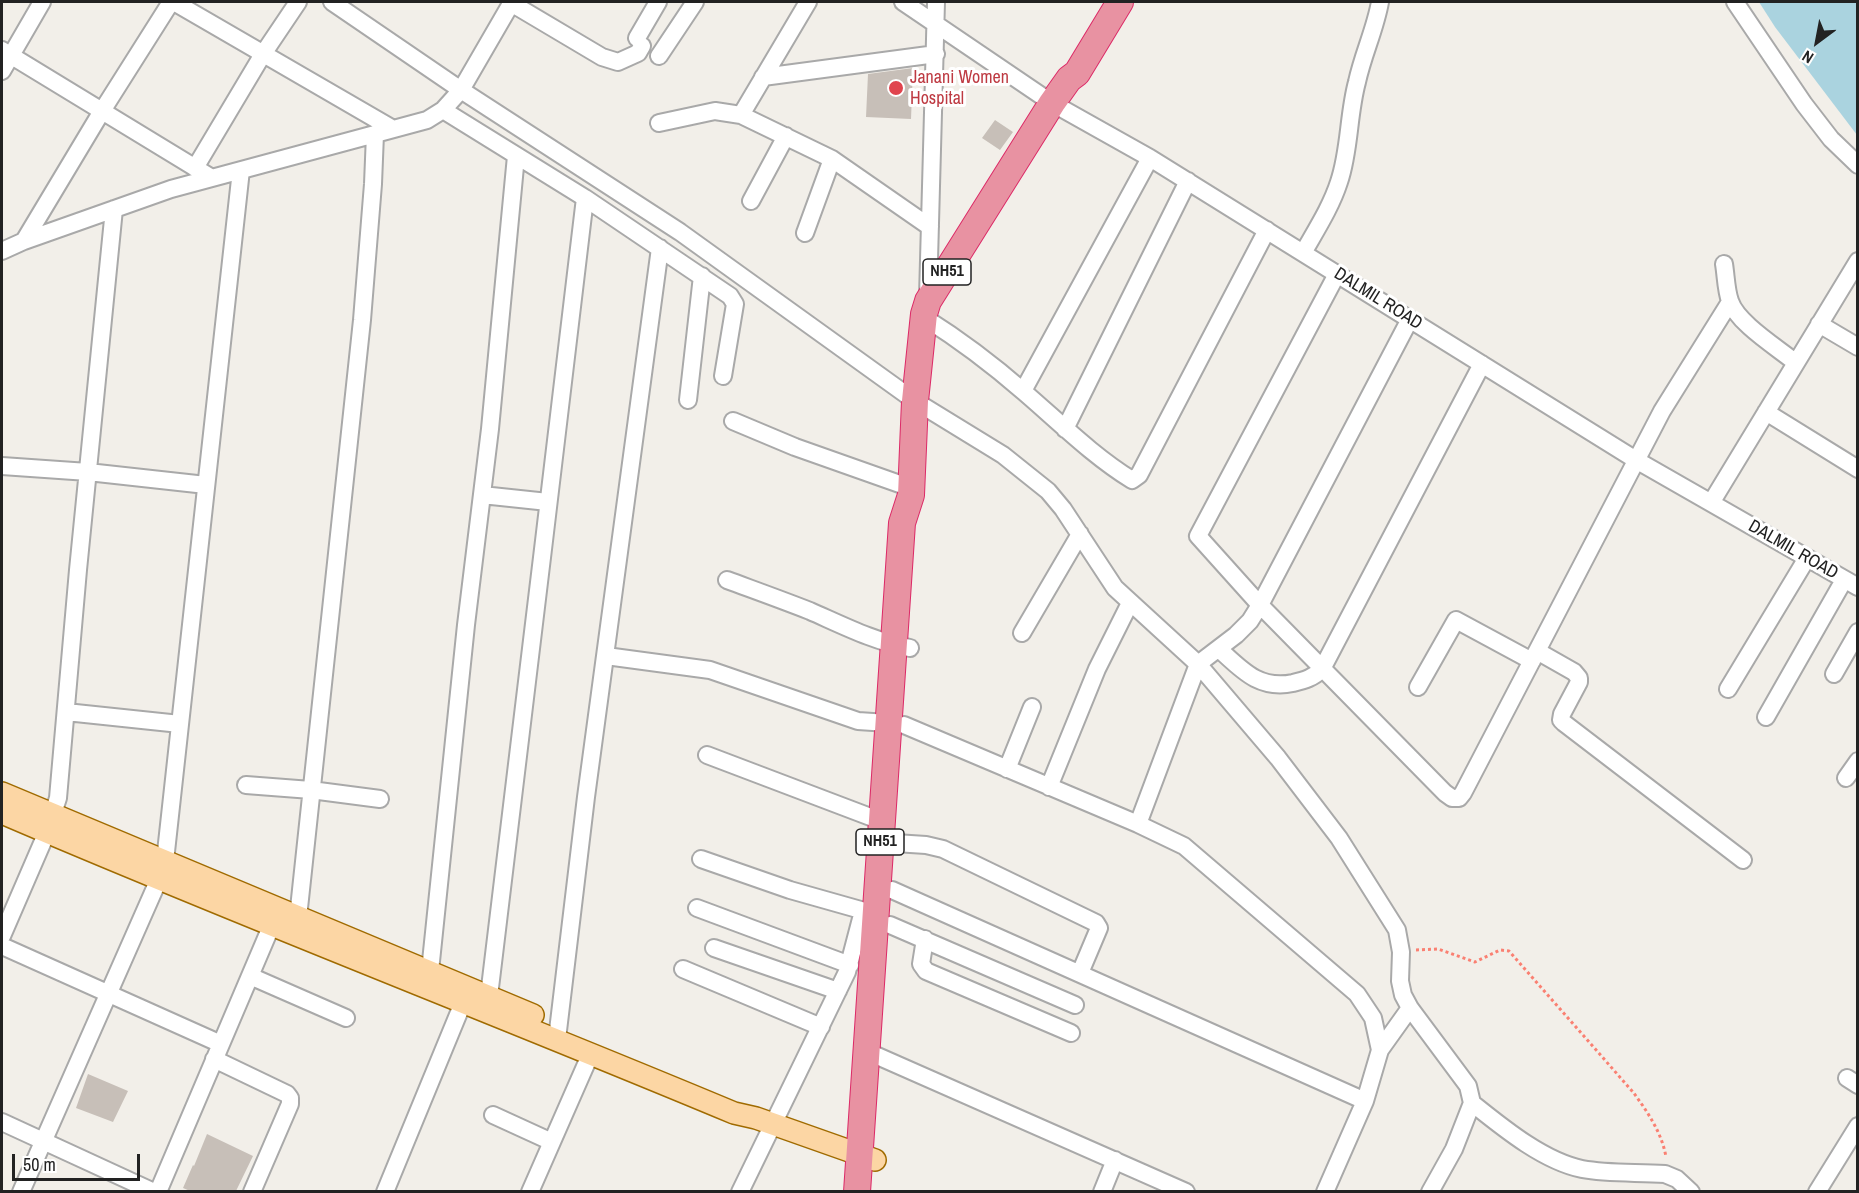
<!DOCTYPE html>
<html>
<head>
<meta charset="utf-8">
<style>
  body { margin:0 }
  #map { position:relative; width:1859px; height:1193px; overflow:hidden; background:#f2efe9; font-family:"Archivo Narrow",sans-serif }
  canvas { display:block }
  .frame { position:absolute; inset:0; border:3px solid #222; pointer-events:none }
  .north { position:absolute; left:1787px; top:12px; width:60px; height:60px; -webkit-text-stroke:4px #fff; paint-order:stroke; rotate:212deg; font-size:16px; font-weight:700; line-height:24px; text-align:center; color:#222 }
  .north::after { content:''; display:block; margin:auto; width:21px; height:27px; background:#222; clip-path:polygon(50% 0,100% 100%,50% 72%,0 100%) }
  .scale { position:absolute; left:12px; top:1154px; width:128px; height:27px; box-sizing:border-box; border:3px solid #222; border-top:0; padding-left:8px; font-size:18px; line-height:21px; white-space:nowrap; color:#222; -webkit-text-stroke:4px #fff; paint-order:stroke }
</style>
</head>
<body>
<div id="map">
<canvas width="1859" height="1193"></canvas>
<div class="frame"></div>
<div class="north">N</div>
<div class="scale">50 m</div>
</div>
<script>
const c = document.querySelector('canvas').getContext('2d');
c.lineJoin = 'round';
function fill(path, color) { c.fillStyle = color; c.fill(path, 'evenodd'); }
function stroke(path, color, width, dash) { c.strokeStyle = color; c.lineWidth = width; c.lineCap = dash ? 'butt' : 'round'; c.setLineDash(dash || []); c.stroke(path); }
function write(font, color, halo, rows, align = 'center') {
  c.font = font + ' "Archivo Narrow",sans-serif'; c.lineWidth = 6; c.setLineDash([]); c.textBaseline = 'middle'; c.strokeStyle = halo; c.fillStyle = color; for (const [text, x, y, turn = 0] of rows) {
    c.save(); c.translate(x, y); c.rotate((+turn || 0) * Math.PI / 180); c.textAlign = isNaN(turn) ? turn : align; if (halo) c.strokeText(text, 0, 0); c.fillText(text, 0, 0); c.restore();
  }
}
fill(new Path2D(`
  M 1759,2 L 1857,2 L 1857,135 L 1775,27 Z`), '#aad3df');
fill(new Path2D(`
  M 913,68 L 911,119 L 866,117 L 868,74 Z
  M 995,120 L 1013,132 L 1000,150 L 982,138 Z
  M 88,1074 L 128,1091 L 113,1122 L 76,1108 Z
  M 207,1134 L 253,1156 L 236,1191 L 190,1191 L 183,1188 L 193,1165 L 194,1166 Z`), '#c7bfb8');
const minor = new Path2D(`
  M 174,2 L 393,129
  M 332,2 L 461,90 L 680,232 L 915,401 L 1003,455 L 1048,491 L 1063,509 L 1115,588 L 1198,664 L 1278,758 L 1339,838 L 1397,930 L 1401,952 L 1400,981 L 1403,995 L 1410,1008 L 1468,1086 L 1472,1103 L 1454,1149 L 1430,1192
  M 903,2 L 1052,103 L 1150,158 L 1636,460 L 1858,587
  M 1735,2 L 1804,104 L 1831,139 L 1858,165
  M 511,3 L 602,57 L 618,62 L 638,53 L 642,46
  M 637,38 L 658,2
  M 2,50 L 212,178
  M 659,56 L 695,2
  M 2,71 L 42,2
  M 763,77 L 936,54
  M 443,110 L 585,198 L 730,296 L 735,304 L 723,376
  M 741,115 L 808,2
  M 659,123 L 715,111 L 741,115 L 832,159 L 930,227
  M 195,168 L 263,54 L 298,2
  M 751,201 L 786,136
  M 805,233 L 832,159
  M 24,241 L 102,111 L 171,2
  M 2,251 L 24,241 L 171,189 L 427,120 L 443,110 L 461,90 L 512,2
  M 1303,253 C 1316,230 1331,207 1339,182 C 1350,150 1348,115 1357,82 C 1363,54 1375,30 1380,2
  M 1724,264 C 1726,276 1726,290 1730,301 C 1737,323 1778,348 1796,363
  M 1337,274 L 1198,536 L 1260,605 L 1445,793 L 1452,798 L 1459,798 L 1463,793 L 1662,411 L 1730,302
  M 928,297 L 936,2
  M 925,318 C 960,340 993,365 1024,392 C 1059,422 1093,456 1132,480 L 1139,475 L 1267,230
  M 1819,324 L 1858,347
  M 1023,391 L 1150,158
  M 688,400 L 702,276
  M 1766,412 L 1858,469
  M 733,421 L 795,447 L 911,488
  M 1065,429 L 1188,181
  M 2,466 L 88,472 L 206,485
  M 482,495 L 548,502
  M 1711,503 L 1858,261
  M 727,580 C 754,590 782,600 810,611 C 842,625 875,642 910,648
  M 1022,633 L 1080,534
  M 1219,649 C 1242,670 1259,690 1293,683 C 1305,680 1313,678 1322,669 L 1482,364
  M 1537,651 L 1574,672 L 1579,678 L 1579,682 L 1562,714 L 1561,720 L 1564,723 L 1743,860
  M 606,656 L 710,670 L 858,721 L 888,723
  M 1834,674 L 1858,632
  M 1418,687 L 1456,620 L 1532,661
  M 1728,689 L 1807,558
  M 66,712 L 180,724
  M 1766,717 L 1844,580
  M 904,725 L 1138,824 L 1184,846 L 1357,994 L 1373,1018 L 1380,1050 L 1365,1101 L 1325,1192
  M 707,755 L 881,821
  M 1007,769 L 1032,707
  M 1846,778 L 1858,761
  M 246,785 L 311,790 L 380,799
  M 1049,787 L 1097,669 L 1130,603
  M 1138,824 L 1198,664 L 1236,635 L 1250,621 L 1260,605 L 1410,319
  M 895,843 L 926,845 L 943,849 L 1096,923 L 1099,928 L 1080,973
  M 701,859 L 790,890 L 875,914
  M 892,890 L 1365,1101
  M 697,908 L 850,965
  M 890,925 L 1075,1005
  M 297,927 L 362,320 L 373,184 L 375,134
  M 2,936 L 47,832 L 58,798 L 78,570 L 114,209
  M 925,939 L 921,964 L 926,971 L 1071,1033
  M 2,946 L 221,1044
  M 714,948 L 838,991
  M 683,969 L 821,1027
  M 430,971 L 466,625 L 490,429 L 516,156
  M 250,976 L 346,1018
  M 489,996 C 523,730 552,464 585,198
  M 557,1039 L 586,797 L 660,248
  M 1380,1050 L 1410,1008
  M 866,1051 L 1186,1192
  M 214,1059 L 287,1094 L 290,1098 L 290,1104 L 252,1192
  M 1847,1078 L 1858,1085
  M 1472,1103 C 1502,1127 1543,1161 1582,1169 C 1609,1174 1637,1172 1665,1174 L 1677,1179 L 1691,1192
  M 493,1115 L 552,1142
  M 2,1122 L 154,1192
  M 21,1192 L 159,879 L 165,861 L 241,170
  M 158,1192 L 276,915
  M 385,1192 L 467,993
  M 530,1192 L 591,1053
  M 740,1192 L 847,972 L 863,911
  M 1102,1192 L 1115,1160
  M 1817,1192 L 1858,1126`);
const major = new Path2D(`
  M 2,793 L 533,1015
  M 2,813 C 244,917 490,1011 734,1113 L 756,1118 L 875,1160`);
const highway = new Path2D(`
  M 857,1192 C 872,969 887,746 902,523 L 911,495 L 915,401 L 924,314 L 928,301 L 1052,103 L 1069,79 L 1077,73 L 1120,2`);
stroke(minor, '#a9a9a9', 20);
stroke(major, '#a06b00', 24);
stroke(highway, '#dc2a67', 28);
stroke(new Path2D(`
  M 1416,950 L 1438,949 L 1475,962 L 1500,950 L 1509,951 L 1633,1092 C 1647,1111 1662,1133 1666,1157`), '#fa8072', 3, [3, 3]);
stroke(minor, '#fff', 16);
stroke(major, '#fcd6a4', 21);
stroke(highway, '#e892a2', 26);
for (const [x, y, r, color] of [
  [896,88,8,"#e0444e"]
]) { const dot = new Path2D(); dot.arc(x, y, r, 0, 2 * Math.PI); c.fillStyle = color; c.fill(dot); stroke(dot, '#fff', 2); }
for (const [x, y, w] of [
  [947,272,48],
  [880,842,48]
]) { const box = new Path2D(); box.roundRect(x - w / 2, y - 13, w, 26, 4.5); c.fillStyle = '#fff'; c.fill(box); stroke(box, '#222', 1.5); }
write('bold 16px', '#222', null, [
  ["NH51",947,272],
  ["NH51",880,842]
]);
write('18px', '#be3a42', '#fff', [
  ["Janani Women",910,78],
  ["Hospital",910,99]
], 'left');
write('18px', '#222', '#fff', [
  ["DALMIL ROAD",1378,299,32],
  ["DALMIL ROAD",1793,550,30]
]);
</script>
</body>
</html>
